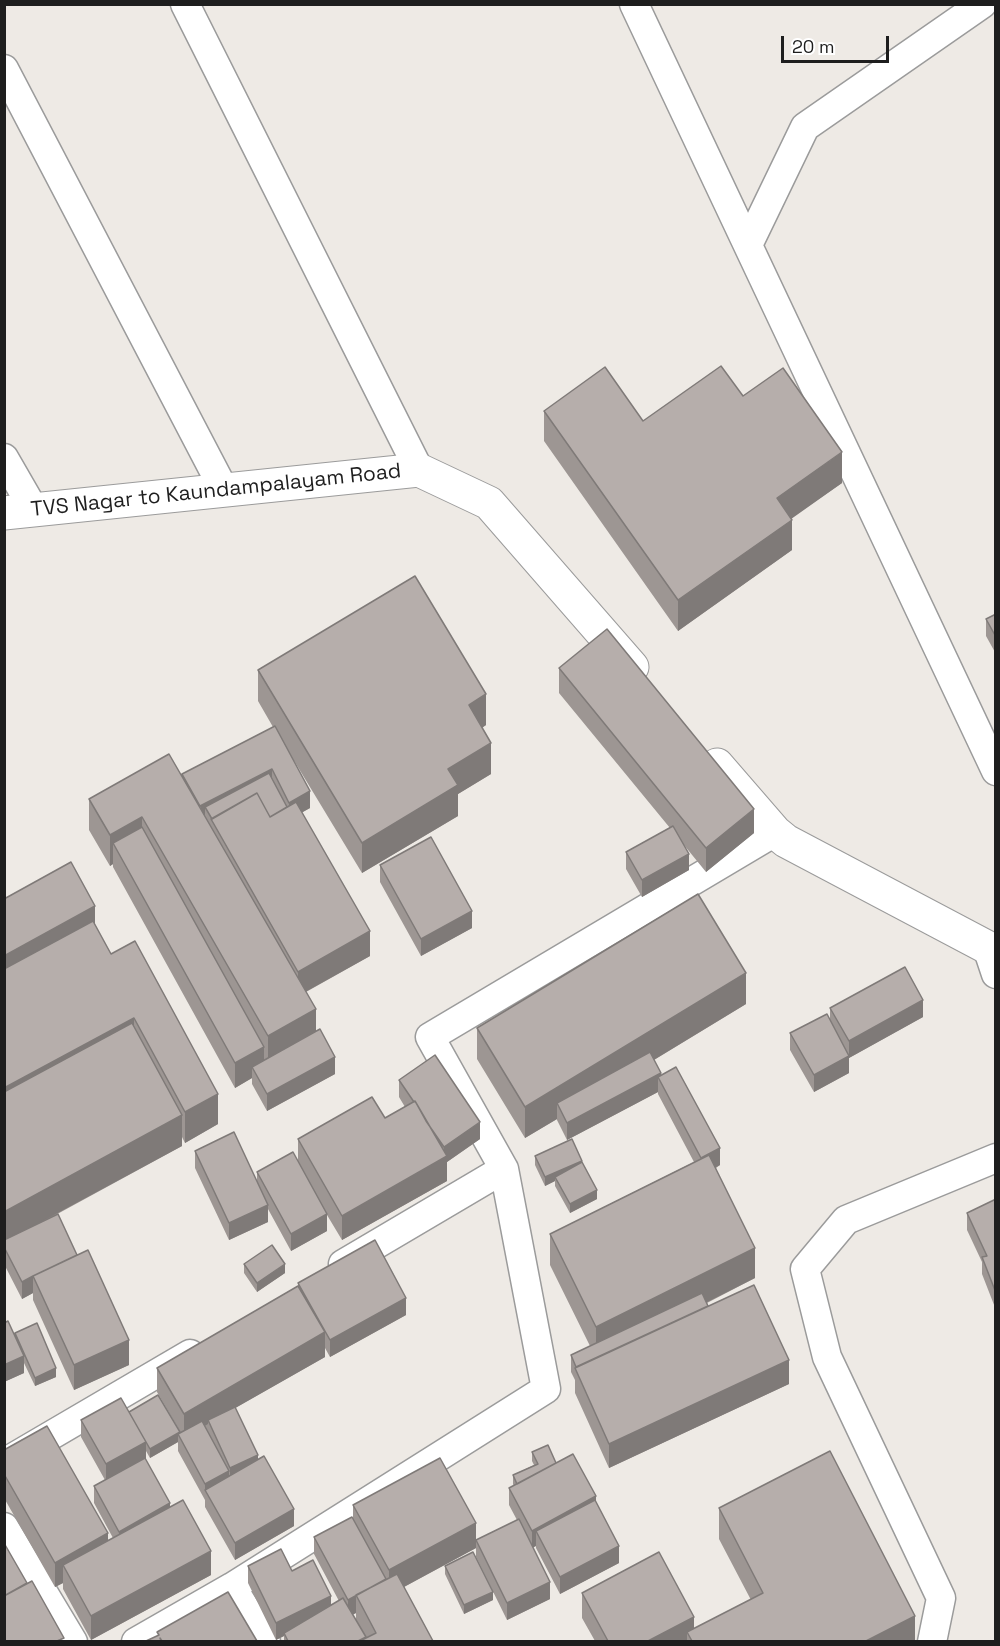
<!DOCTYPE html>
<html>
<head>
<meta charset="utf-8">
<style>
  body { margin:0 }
  #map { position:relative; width:1000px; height:1646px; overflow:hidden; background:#eeeae5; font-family:"Space Grotesk",sans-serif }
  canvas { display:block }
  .frame { position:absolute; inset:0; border:6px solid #1e1e1e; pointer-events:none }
  .scale { position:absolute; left:781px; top:36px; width:108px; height:27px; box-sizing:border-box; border:3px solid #1e1e1e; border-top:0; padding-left:8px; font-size:18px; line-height:21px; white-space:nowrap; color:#1e1e1e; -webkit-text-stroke:4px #fff; paint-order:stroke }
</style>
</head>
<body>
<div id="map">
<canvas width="1000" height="1646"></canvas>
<div class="frame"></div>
<div class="scale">20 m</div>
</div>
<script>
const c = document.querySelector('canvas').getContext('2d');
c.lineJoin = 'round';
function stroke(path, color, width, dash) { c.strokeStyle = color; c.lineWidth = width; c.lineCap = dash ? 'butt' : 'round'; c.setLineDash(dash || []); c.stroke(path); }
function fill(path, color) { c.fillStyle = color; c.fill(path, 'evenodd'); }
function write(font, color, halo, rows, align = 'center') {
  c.font = font + ' "Space Grotesk",sans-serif'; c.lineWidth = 5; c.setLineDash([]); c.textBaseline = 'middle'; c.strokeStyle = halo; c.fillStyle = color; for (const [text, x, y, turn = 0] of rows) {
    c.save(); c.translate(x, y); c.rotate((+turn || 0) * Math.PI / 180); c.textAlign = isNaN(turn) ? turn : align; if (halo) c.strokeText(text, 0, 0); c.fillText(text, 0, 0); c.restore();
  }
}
const minor = new Path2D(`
  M 185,4 L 419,470
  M 634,4 L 996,771
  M 4,69 L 224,490
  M 748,245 L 805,127 L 982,4
  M 4,458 L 34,510
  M 988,950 L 996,974
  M 343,1264 L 504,1169 L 430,1037 L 775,832
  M 4,1463 L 190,1354
  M 4,1527 L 73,1642
  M 232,1587 L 266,1642
  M 136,1642 L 232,1587 L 546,1389 L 504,1169
  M 932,1642 L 941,1598 L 827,1357 L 805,1269 L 846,1220 L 996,1158`);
const tertiary = new Path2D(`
  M 4,513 L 419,470 L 489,503 L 632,667
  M 717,765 L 775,832 L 786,841 L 996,952`);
stroke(minor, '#9b9b9b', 31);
stroke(tertiary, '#9b9b9b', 35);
stroke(minor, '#fff', 28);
stroke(tertiary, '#fff', 33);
fill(new Path2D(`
  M 743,396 L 842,483 L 791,518 L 792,550 L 678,631 L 544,441 L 544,411 L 643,421 Z
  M 996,614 L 996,654 L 986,636 L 986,619 Z
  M 559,668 L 754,833 L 706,872 L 684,845 L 689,870 L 642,897 L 626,869 L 626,852 L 670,828 L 559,693 Z
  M 258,670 L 486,725 L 482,728 L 491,774 L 458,794 L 458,816 L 362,873 L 293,759 L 310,808 L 302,812 L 370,956 L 306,992 L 316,1032 L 335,1074 L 267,1111 L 252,1084 L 252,1078 L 235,1088 L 113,867 L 113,864 L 110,866 L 89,830 L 89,799 L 182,777 L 182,774 L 273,727 L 258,701 Z
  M 380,865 L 472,928 L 421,956 L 380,882 Z
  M 4,899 L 95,927 L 111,954 L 218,1124 L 185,1143 L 182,1137 L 182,1146 L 50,1218 L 129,1365 L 74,1390 L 33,1300 L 33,1293 L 22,1299 L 4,1264 Z
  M 746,1004 L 654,1060 L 661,1075 L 720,1165 L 716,1168 L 755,1278 L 707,1303 L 708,1306 L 789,1384 L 609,1468 L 575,1393 L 575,1380 L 571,1372 L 571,1355 L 590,1346 L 550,1265 L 550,1234 L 694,1162 L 658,1094 L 658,1092 L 567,1140 L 557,1120 L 557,1119 L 525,1138 L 477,1059 L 477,1028 Z
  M 830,1008 L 923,1017 L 849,1058 L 849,1073 L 814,1092 L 790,1050 L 790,1033 L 830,1020 Z
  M 399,1080 L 480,1139 L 447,1162 L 447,1181 L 342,1240 L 327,1215 L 327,1231 L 291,1251 L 268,1209 L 268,1222 L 229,1240 L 195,1168 L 195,1151 L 257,1181 L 257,1172 L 298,1161 L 298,1139 L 385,1118 L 405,1107 L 399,1097 Z
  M 535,1156 L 582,1162 L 597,1199 L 570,1213 L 555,1186 L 555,1181 L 545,1186 L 535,1165 Z
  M 996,1199 L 996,1310 L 982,1274 L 982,1262 L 967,1230 L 967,1213 Z
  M 244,1264 L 285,1273 L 257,1292 L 244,1273 Z
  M 298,1283 L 406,1315 L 330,1357 L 325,1348 L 325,1357 L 235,1408 L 258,1460 L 294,1526 L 235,1560 L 205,1507 L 205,1500 L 178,1451 L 178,1442 L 150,1458 L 146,1451 L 145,1459 L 170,1507 L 211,1575 L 91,1640 L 63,1589 L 63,1583 L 55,1587 L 4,1498 L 4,1450 L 108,1540 L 113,1538 L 94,1503 L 94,1486 L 105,1480 L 81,1437 L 81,1420 L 129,1412 L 181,1433 L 157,1392 L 157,1368 L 298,1286 Z
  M 4,1318 L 5,1323 L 15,1336 L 15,1333 L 56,1377 L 35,1386 L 24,1363 L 24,1373 L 4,1382 Z
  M 532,1452 L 556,1463 L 596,1503 L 619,1563 L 560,1594 L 536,1548 L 536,1546 L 533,1547 L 550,1599 L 507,1620 L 476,1557 L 476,1548 L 404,1587 L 433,1641 L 284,1641 L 284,1636 L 276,1640 L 248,1583 L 248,1566 L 292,1571 L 331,1606 L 339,1601 L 314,1554 L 314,1537 L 353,1520 L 353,1505 L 476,1540 L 517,1520 L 509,1505 L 509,1488 L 514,1486 L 513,1484 L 513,1475 L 534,1465 L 532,1461 ZM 356,1613 L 356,1620 L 364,1636 L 352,1615 Z
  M 719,1508 L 915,1641 L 595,1641 L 582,1618 L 582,1593 L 694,1629 L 751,1600 L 719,1539 Z
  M 445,1566 L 493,1600 L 464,1614 L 445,1574 Z`), '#9d9693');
fill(new Path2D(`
  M 842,452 L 842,483 L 777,529 L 777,498 Z
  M 792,520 L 792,550 L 678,631 L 678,600 Z
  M 486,694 L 486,725 L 469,736 L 469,705 Z
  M 491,743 L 491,774 L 458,794 L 458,816 L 362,873 L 362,843 L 448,769 Z
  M 272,769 L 272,786 L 205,807 L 205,821 L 200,806 Z
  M 310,791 L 310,808 L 289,820 L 289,803 Z
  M 754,809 L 754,833 L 706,872 L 706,848 Z
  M 142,817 L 142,847 L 113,843 L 113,864 L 110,866 L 110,835 Z
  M 689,854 L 689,870 L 642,897 L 642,880 Z
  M 95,906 L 95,930 L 4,981 L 4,956 Z
  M 472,911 L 472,928 L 421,956 L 421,939 Z
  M 370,931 L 370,956 L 298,996 L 298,972 Z
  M 746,973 L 746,1004 L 563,1115 L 557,1103 L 557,1119 L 525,1138 L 525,1107 Z
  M 923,1000 L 923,1017 L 849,1058 L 849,1073 L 814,1092 L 814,1075 L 849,1056 L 849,1041 Z
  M 316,1009 L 316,1040 L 268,1067 L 268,1036 Z
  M 134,1018 L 134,1048 L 4,1119 L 4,1088 Z
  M 264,1047 L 264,1072 L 252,1067 L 252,1078 L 235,1088 L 235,1063 Z
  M 335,1057 L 335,1074 L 267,1111 L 267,1094 Z
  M 661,1073 L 661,1083 L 658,1077 L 658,1092 L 567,1140 L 567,1123 Z
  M 218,1094 L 218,1124 L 185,1143 L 185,1112 Z
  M 182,1115 L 182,1146 L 4,1242 L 4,1212 Z
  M 480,1122 L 480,1139 L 447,1162 L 447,1181 L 342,1240 L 342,1216 L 444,1158 L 444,1147 Z
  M 720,1148 L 720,1165 L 701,1175 L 701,1158 Z
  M 582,1161 L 582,1170 L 555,1177 L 555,1181 L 545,1186 L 545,1177 Z
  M 597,1190 L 597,1199 L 570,1213 L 570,1204 Z
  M 268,1205 L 268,1222 L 229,1240 L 229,1223 Z
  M 327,1214 L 327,1231 L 291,1251 L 291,1234 Z
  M 755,1248 L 755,1278 L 596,1358 L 596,1327 Z
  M 285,1264 L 285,1273 L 257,1292 L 257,1283 Z
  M 33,1276 L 33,1293 L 22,1299 L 22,1282 Z
  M 406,1298 L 406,1315 L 330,1357 L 330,1340 Z
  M 325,1332 L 325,1357 L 209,1423 L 208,1420 L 208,1424 L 184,1438 L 184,1414 Z
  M 129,1340 L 129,1365 L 74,1390 L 74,1365 Z
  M 24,1356 L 24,1373 L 4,1382 L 4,1365 Z
  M 789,1360 L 789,1384 L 609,1468 L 609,1444 Z
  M 56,1368 L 56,1377 L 35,1386 L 35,1378 Z
  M 180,1432 L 180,1437 L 178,1434 L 178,1442 L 150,1458 L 150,1449 Z
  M 146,1442 L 146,1459 L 106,1481 L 106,1464 Z
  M 258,1455 L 258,1472 L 230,1485 L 230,1468 Z
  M 229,1471 L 229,1488 L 205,1490 L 205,1484 Z
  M 596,1496 L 596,1513 L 536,1531 L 536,1546 L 532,1548 L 532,1531 Z
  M 170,1503 L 170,1520 L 119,1549 L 119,1532 Z
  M 294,1509 L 294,1526 L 235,1560 L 235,1543 Z
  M 476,1523 L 476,1548 L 389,1595 L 389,1570 Z
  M 108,1533 L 108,1557 L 63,1565 L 63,1583 L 55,1587 L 55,1563 Z
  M 619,1546 L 619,1563 L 560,1594 L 560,1577 Z
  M 211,1551 L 211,1575 L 91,1640 L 91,1616 Z
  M 550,1582 L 550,1599 L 507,1620 L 507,1603 Z
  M 493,1592 L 493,1600 L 464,1614 L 464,1605 Z
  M 331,1596 L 331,1613 L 284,1633 L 284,1636 L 276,1640 L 276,1623 Z
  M 356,1596 L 356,1613 L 348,1617 L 348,1600 Z
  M 915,1616 L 915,1641 L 866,1641 Z
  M 694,1617 L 694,1641 L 687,1632 L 687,1641 L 648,1641 Z`), '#7f7a78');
const building = new Path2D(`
  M 721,366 L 743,396 L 783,368 L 842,452 L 777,498 L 792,520 L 678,600 L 544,411 L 605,367 L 643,421 Z
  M 415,576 L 486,694 L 469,705 L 491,743 L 448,769 L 458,785 L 362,843 L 258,670 Z
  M 996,614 L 996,637 L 986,619 Z
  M 607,629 L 754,809 L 706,848 L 559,668 Z
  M 275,726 L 310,791 L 289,803 L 272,769 L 200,806 L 182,774 Z
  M 169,754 L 316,1009 L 268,1036 L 142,817 L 110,835 L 89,799 Z
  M 269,773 L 287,807 L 270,817 L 257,793 L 212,819 L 205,807 Z
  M 257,793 L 270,817 L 296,802 L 370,931 L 298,972 L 211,819 Z
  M 673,826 L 689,854 L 642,880 L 626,852 Z
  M 142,827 L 264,1047 L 235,1063 L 113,843 Z
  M 431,837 L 472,911 L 421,939 L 380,865 Z
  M 71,862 L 95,906 L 4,956 L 4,899 Z
  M 698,894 L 746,973 L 525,1107 L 477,1028 Z
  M 93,921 L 111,954 L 135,941 L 218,1094 L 185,1112 L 134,1018 L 4,1088 L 4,969 Z
  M 905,967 L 923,1000 L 849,1041 L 830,1008 Z
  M 827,1014 L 849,1056 L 814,1075 L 790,1033 Z
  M 132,1023 L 182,1115 L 4,1212 L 4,1092 Z
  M 320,1029 L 335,1057 L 267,1094 L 252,1067 Z
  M 650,1052 L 661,1073 L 567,1123 L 557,1103 Z
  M 435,1055 L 480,1122 L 444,1147 L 426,1121 L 415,1101 L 414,1102 L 399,1080 Z
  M 676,1067 L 720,1148 L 701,1158 L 658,1077 Z
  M 372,1097 L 385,1118 L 415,1101 L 447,1156 L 342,1216 L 298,1139 Z
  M 234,1132 L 268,1205 L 229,1223 L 195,1151 Z
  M 572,1139 L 582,1161 L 545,1177 L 535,1156 Z
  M 293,1152 L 327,1214 L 291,1234 L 257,1172 Z
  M 709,1155 L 755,1248 L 596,1327 L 550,1234 Z
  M 582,1162 L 597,1190 L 570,1204 L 555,1177 Z
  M 996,1199 L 996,1293 L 982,1257 L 987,1256 L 967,1213 Z
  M 58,1214 L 77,1255 L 33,1276 L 22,1282 L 4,1247 L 4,1240 Z
  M 375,1240 L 406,1298 L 330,1340 L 298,1283 Z
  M 272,1245 L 285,1264 L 257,1283 L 244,1264 Z
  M 88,1250 L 129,1340 L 74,1365 L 33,1276 Z
  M 754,1285 L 789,1360 L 609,1444 L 575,1368 Z
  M 298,1286 L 325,1332 L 184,1414 L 157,1368 Z
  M 702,1293 L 708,1306 L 576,1367 L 571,1355 Z
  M 8,1321 L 24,1356 L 4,1365 L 4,1323 Z
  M 37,1323 L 56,1368 L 35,1378 L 15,1333 Z
  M 158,1395 L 180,1432 L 150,1449 L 129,1412 Z
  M 121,1398 L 146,1442 L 106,1464 L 81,1420 Z
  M 235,1407 L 258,1455 L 230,1468 L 208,1420 Z
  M 202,1421 L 229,1471 L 205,1484 L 178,1434 Z
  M 47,1426 L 108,1533 L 55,1563 L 4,1474 L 4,1450 Z
  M 548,1445 L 556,1463 L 517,1484 L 513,1475 L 538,1464 L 532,1452 Z
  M 830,1451 L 915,1616 L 866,1641 L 692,1641 L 687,1632 L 763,1593 L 719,1508 Z
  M 573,1454 L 596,1496 L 532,1531 L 509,1488 Z
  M 264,1456 L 294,1509 L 235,1543 L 205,1490 Z
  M 145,1458 L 170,1503 L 119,1532 L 94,1486 Z
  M 440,1458 L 476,1523 L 389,1570 L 353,1505 Z
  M 183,1500 L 211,1551 L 91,1616 L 63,1565 Z
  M 595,1500 L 619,1546 L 560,1577 L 536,1531 Z
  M 352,1517 L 386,1579 L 348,1600 L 314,1537 Z
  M 519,1519 L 550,1582 L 507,1603 L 476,1540 Z
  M 4,1543 L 27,1583 L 4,1596 Z
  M 281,1549 L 292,1571 L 313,1560 L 331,1596 L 276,1623 L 248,1566 Z
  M 473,1552 L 493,1592 L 464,1605 L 445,1566 Z
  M 659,1552 L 694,1617 L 648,1641 L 608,1641 L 582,1593 Z
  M 397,1574 L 433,1641 L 360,1641 L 376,1633 L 356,1595 Z
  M 32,1581 L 64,1638 L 57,1641 L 4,1641 L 4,1596 Z
  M 228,1592 L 257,1641 L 162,1641 L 160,1638 L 161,1641 L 146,1641 L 159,1635 L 157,1632 Z
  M 343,1598 L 366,1637 L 358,1641 L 288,1641 L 284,1633 Z`);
fill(building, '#b6aeab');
stroke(building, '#7f7a78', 1.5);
write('21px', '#1e1e1e', '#fff', [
  ["TVS Nagar to Kaundampalayam Road",216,491,-6]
]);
</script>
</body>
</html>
